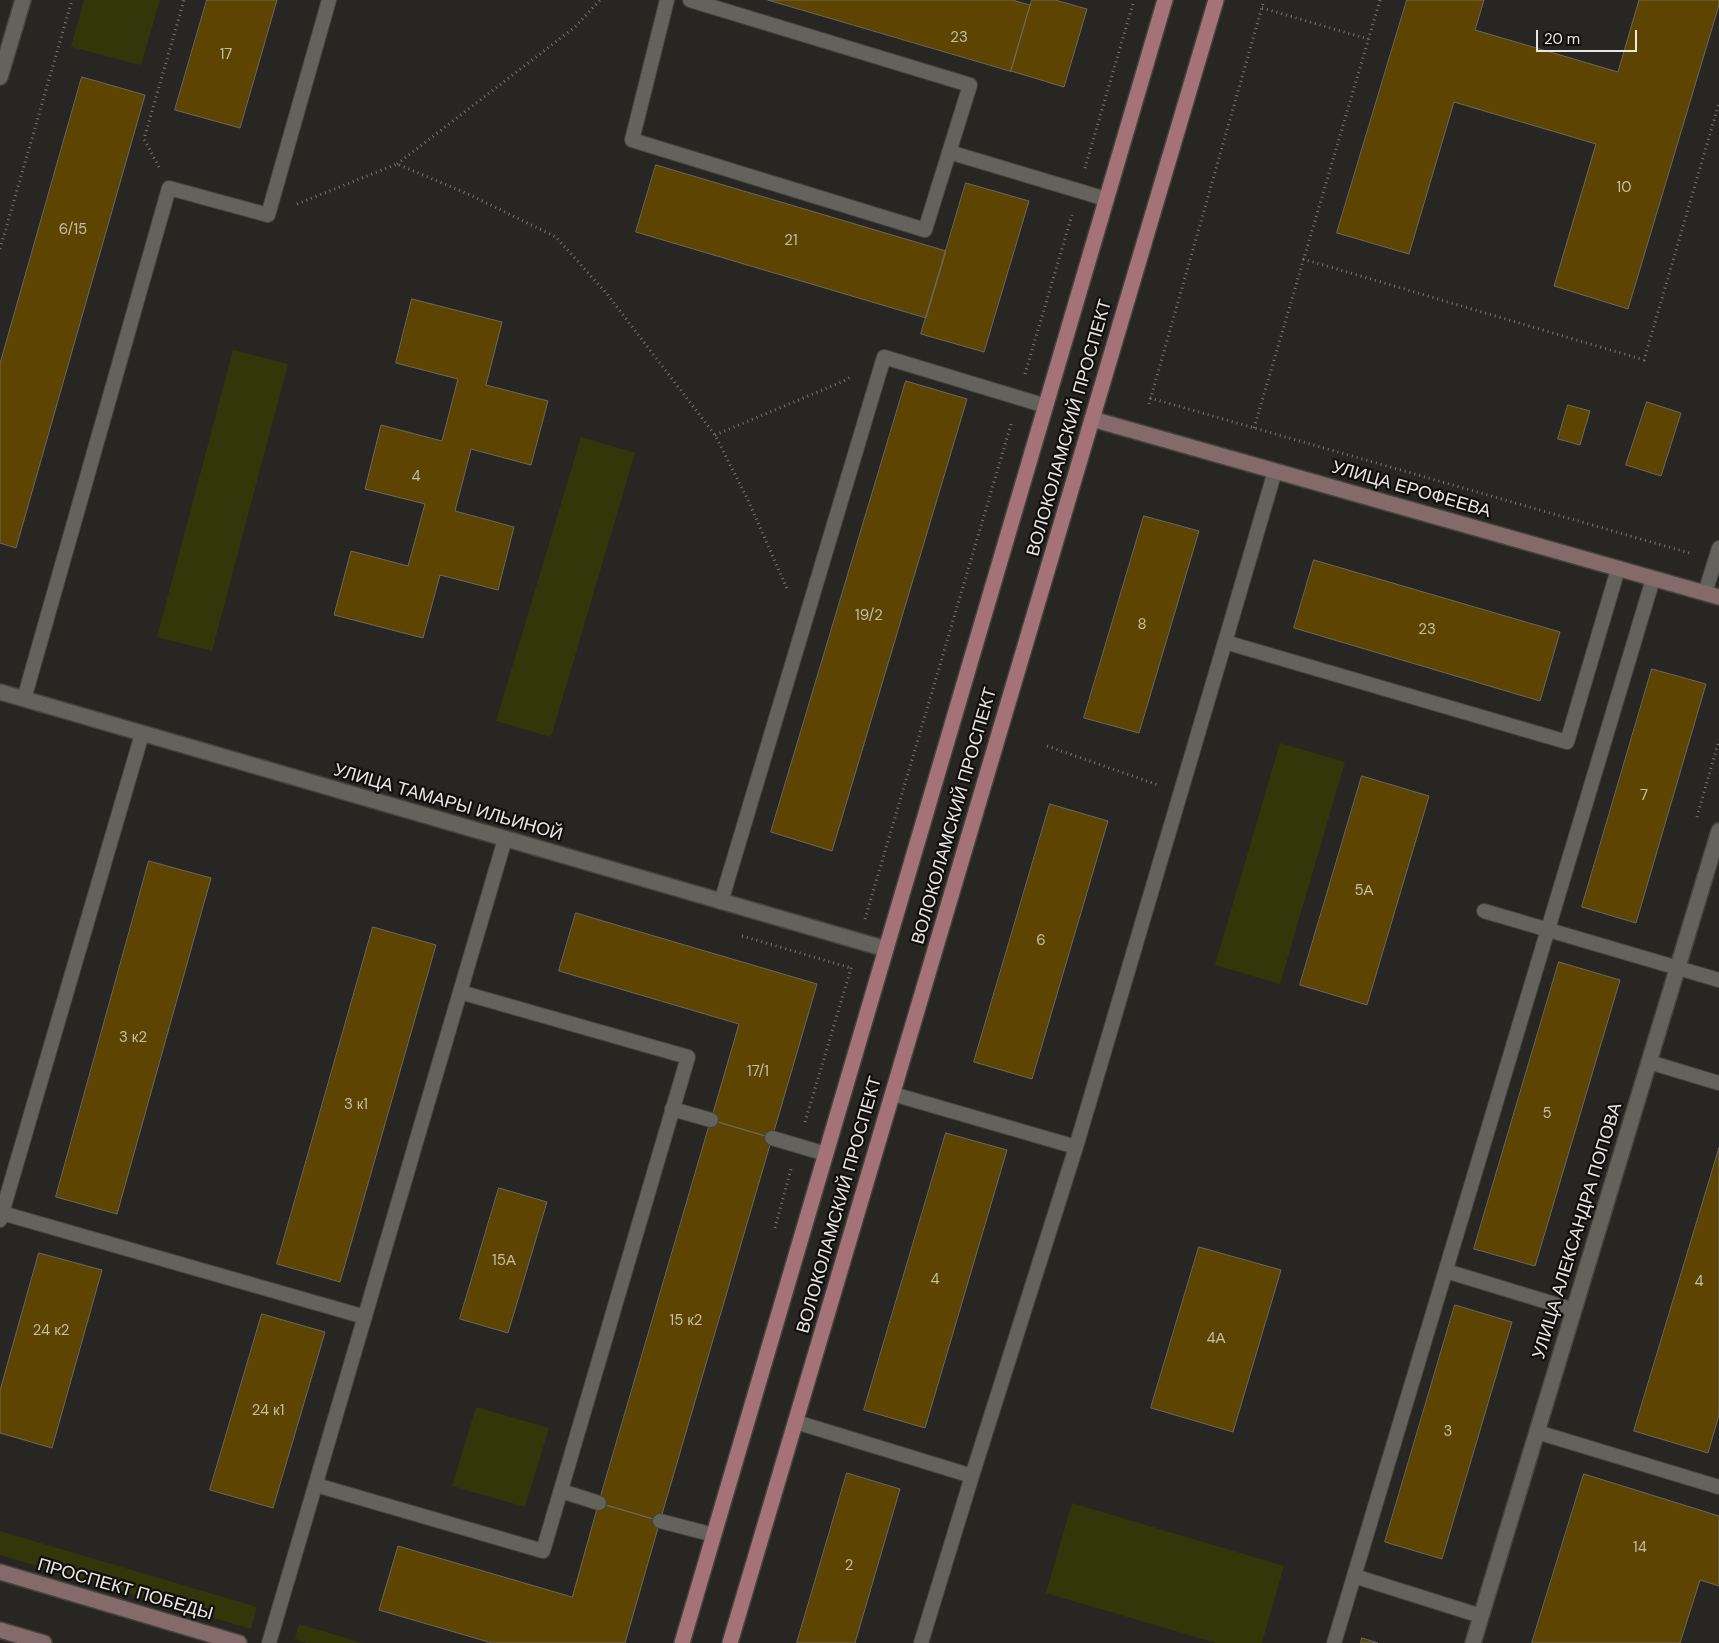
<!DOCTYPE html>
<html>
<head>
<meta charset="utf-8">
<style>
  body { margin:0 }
  #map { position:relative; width:1719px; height:1643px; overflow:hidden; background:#282622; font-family:"DM Sans",sans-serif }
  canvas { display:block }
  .scale { position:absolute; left:1536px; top:30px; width:101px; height:22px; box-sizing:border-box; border:2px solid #e8e7e4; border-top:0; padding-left:6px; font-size:15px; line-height:18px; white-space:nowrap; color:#e8e7e4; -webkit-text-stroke:4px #100f0d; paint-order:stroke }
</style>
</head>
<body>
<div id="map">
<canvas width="1719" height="1643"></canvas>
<div class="scale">20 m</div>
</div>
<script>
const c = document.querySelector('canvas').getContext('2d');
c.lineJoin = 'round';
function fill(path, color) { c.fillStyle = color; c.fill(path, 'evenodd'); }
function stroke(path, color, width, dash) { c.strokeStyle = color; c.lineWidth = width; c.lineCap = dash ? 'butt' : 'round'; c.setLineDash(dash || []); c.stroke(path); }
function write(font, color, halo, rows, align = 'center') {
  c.font = font + ' "DM Sans",sans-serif'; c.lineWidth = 4.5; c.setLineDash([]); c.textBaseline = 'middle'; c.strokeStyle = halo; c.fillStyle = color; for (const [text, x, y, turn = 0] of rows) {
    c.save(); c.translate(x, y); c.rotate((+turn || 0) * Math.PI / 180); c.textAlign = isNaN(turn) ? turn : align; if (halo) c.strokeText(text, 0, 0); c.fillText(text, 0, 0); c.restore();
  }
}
fill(new Path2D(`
  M 84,0 L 160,0 L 141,65 L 71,47 Z
  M 233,350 L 288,364 L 212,651 L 157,637 Z
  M 581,437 L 635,453 L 551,737 L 496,721 Z
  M 1280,743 L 1345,762 L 1280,984 L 1215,965 Z
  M 476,1407 L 549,1428 L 525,1507 L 452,1486 Z
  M 1072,1503 L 1284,1566 L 1262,1643 L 1216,1643 L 1046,1593 Z
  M 0,1531 L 257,1607 L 251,1629 L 0,1555 Z
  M 299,1624 L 363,1643 L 307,1643 L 295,1639 Z`), '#333608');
const building = new Path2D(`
  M 207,0 L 277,0 L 240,128 L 175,110 Z
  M 768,0 L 1012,0 L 1030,5 L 1011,71 Z
  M 1032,0 L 1055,0 L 1087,9 L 1064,87 L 1011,71 Z
  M 1407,0 L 1484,0 L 1475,30 L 1618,72 L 1639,0 L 1719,0 L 1719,5 L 1628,309 L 1554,286 L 1596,144 L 1454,102 L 1409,254 L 1337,233 Z
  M 82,77 L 145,95 L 16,548 L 0,543 L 0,364 Z
  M 656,165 L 946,251 L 926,318 L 636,232 Z
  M 966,183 L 1029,201 L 984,352 L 921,334 Z
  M 412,299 L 502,322 L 486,385 L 548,401 L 531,465 L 471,449 L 455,511 L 514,527 L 498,590 L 440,575 L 423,638 L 334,615 L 351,551 L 408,566 L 425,504 L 365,489 L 381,425 L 442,441 L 458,379 L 396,363 Z
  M 906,381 L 967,399 L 832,851 L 771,832 Z
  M 1647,402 L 1681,413 L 1661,476 L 1626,465 Z
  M 1568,405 L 1590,411 L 1580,445 L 1558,439 Z
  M 1144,516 L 1199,531 L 1139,733 L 1084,718 Z
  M 1314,560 L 1560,632 L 1540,701 L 1294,628 Z
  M 1652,669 L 1706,684 L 1636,923 L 1582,907 Z
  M 1362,776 L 1429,796 L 1367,1005 L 1300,985 Z
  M 1050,804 L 1108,821 L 1032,1079 L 974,1062 Z
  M 149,861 L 211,878 L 117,1214 L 56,1197 Z
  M 576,913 L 817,984 L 772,1138 L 711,1120 L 739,1024 L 559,971 Z
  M 373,927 L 436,945 L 340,1282 L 277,1264 Z
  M 1559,962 L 1620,980 L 1535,1266 L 1474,1249 Z
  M 711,1120 L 772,1138 L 660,1521 L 599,1503 Z
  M 946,1133 L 1007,1150 L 925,1428 L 864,1410 Z
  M 1719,1148 L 1719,1415 L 1708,1453 L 1634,1431 Z
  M 499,1188 L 547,1202 L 508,1333 L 460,1319 Z
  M 1199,1247 L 1281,1270 L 1233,1432 L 1151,1408 Z
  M 39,1253 L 102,1270 L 52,1448 L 0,1433 L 0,1391 Z
  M 1455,1305 L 1512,1322 L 1442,1559 L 1385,1542 Z
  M 262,1314 L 325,1332 L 273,1508 L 210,1490 Z
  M 847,1473 L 900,1489 L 855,1643 L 797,1643 Z
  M 1584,1474 L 1719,1516 L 1719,1586 L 1700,1580 L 1680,1643 L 1532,1643 Z
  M 599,1503 L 660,1521 L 625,1643 L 492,1643 L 379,1610 L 398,1546 L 572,1597 Z
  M 1362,1638 L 1378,1643 L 1361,1643 Z`);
fill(building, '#5d4401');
stroke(building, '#6b6863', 1);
const lane = new Path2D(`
  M 667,0 L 632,140 L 925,230 L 970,85 L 690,0
  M 949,152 L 1106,199
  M 1275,471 L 1225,642 L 1567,742 L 1618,569
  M 1705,593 L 1719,548
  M 24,699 L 169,188 L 268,215 L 329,0
  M 721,902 L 884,357 L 1046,406
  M 1484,911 L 1719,980
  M 1649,1062 L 1719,1083
  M 893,1094 L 1076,1147 L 1225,642
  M 672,1109 L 711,1120
  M 772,1138 L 826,1154
  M 2,1213 L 365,1317
  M 0,1220 L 142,734
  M 1446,1271 L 1574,1310
  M 796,1422 L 972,1476 L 1076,1147
  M 1537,1432 L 1719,1487
  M 316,1485 L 543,1551 L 688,1057 L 460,992
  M 561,1491 L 599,1503
  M 660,1521 L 714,1535
  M 1354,1576 L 1481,1616
  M 269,1643 L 505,839
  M 921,1643 L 972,1476
  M 1334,1643 L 1653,579`);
const street = new Path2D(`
  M 0,77 L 23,0
  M 0,692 L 886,949
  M 1473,1643 L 1719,831`);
const secondary = new Path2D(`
  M 1092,419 L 1719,597
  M 0,1572 L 239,1643
  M 0,1630 L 44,1643`);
const primary = new Path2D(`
  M 682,1643 L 1165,0
  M 730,1643 L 1216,0`);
stroke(lane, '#45433f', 16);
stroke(street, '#45433f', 18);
stroke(secondary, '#45433f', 18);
stroke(primary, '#45433f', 18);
stroke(new Path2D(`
  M 1262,8 L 1368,39
  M 397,164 L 575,27 L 600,0
  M 159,167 L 144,139 L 184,0
  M 1085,168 L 1134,0
  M 297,204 L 397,164 L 468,194 L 556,237 L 607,294 L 715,435 L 748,500 L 788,591
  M 0,249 L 72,0
  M 1303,259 L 1644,360 L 1719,103
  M 1025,374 L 1072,215
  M 1150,398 L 1693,554
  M 1149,404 L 1264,0
  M 1254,428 L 1380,0
  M 715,435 L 844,381 L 852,376
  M 1047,746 L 1158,785
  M 1697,817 L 1719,740
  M 865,919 L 1012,421
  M 742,936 L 851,968
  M 805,1122 L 852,965
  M 775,1228 L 791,1169`), '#797774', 3, [1, 4]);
stroke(lane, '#64625d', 14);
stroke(street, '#64625d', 15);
stroke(secondary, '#856a6a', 15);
stroke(primary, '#a57377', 15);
write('15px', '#c5beab', null, [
  ["23",959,38],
  ["17",226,55],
  ["10",1624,188],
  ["6/15",73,230],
  ["21",791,241],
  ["4",416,477],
  ["19/2",869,616],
  ["8",1142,625],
  ["23",1427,630],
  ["7",1644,796],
  ["5А",1364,891],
  ["6",1041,941],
  ["3 к2",133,1038],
  ["17/1",758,1072],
  ["3 к1",356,1105],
  ["5",1547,1114],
  ["15А",504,1261],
  ["4",935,1280],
  ["4",1699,1282],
  ["15 к2",686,1321],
  ["24 к2",51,1331],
  ["4А",1216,1339],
  ["24 к1",268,1411],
  ["3",1448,1432],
  ["14",1640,1548],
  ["2",849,1566]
]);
write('18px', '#e8e7e4', '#100f0d', [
  ["ВОЛОКОЛАМСКИЙ ПРОСПЕКТ",1070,428,-74],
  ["УЛИЦА ЕРОФЕЕВА",1411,490,16],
  ["УЛИЦА ТАМАРЫ ИЛЬИНОЙ",448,803,16],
  ["ВОЛОКОЛАМСКИЙ ПРОСПЕКТ",955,816,-74],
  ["ВОЛОКОЛАМСКИЙ ПРОСПЕКТ",840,1205,-74],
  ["УЛИЦА АЛЕКСАНДРА ПОПОВА",1578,1231,-73],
  ["ПРОСПЕКТ ПОБЕДЫ",125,1590,16]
]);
</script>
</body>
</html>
